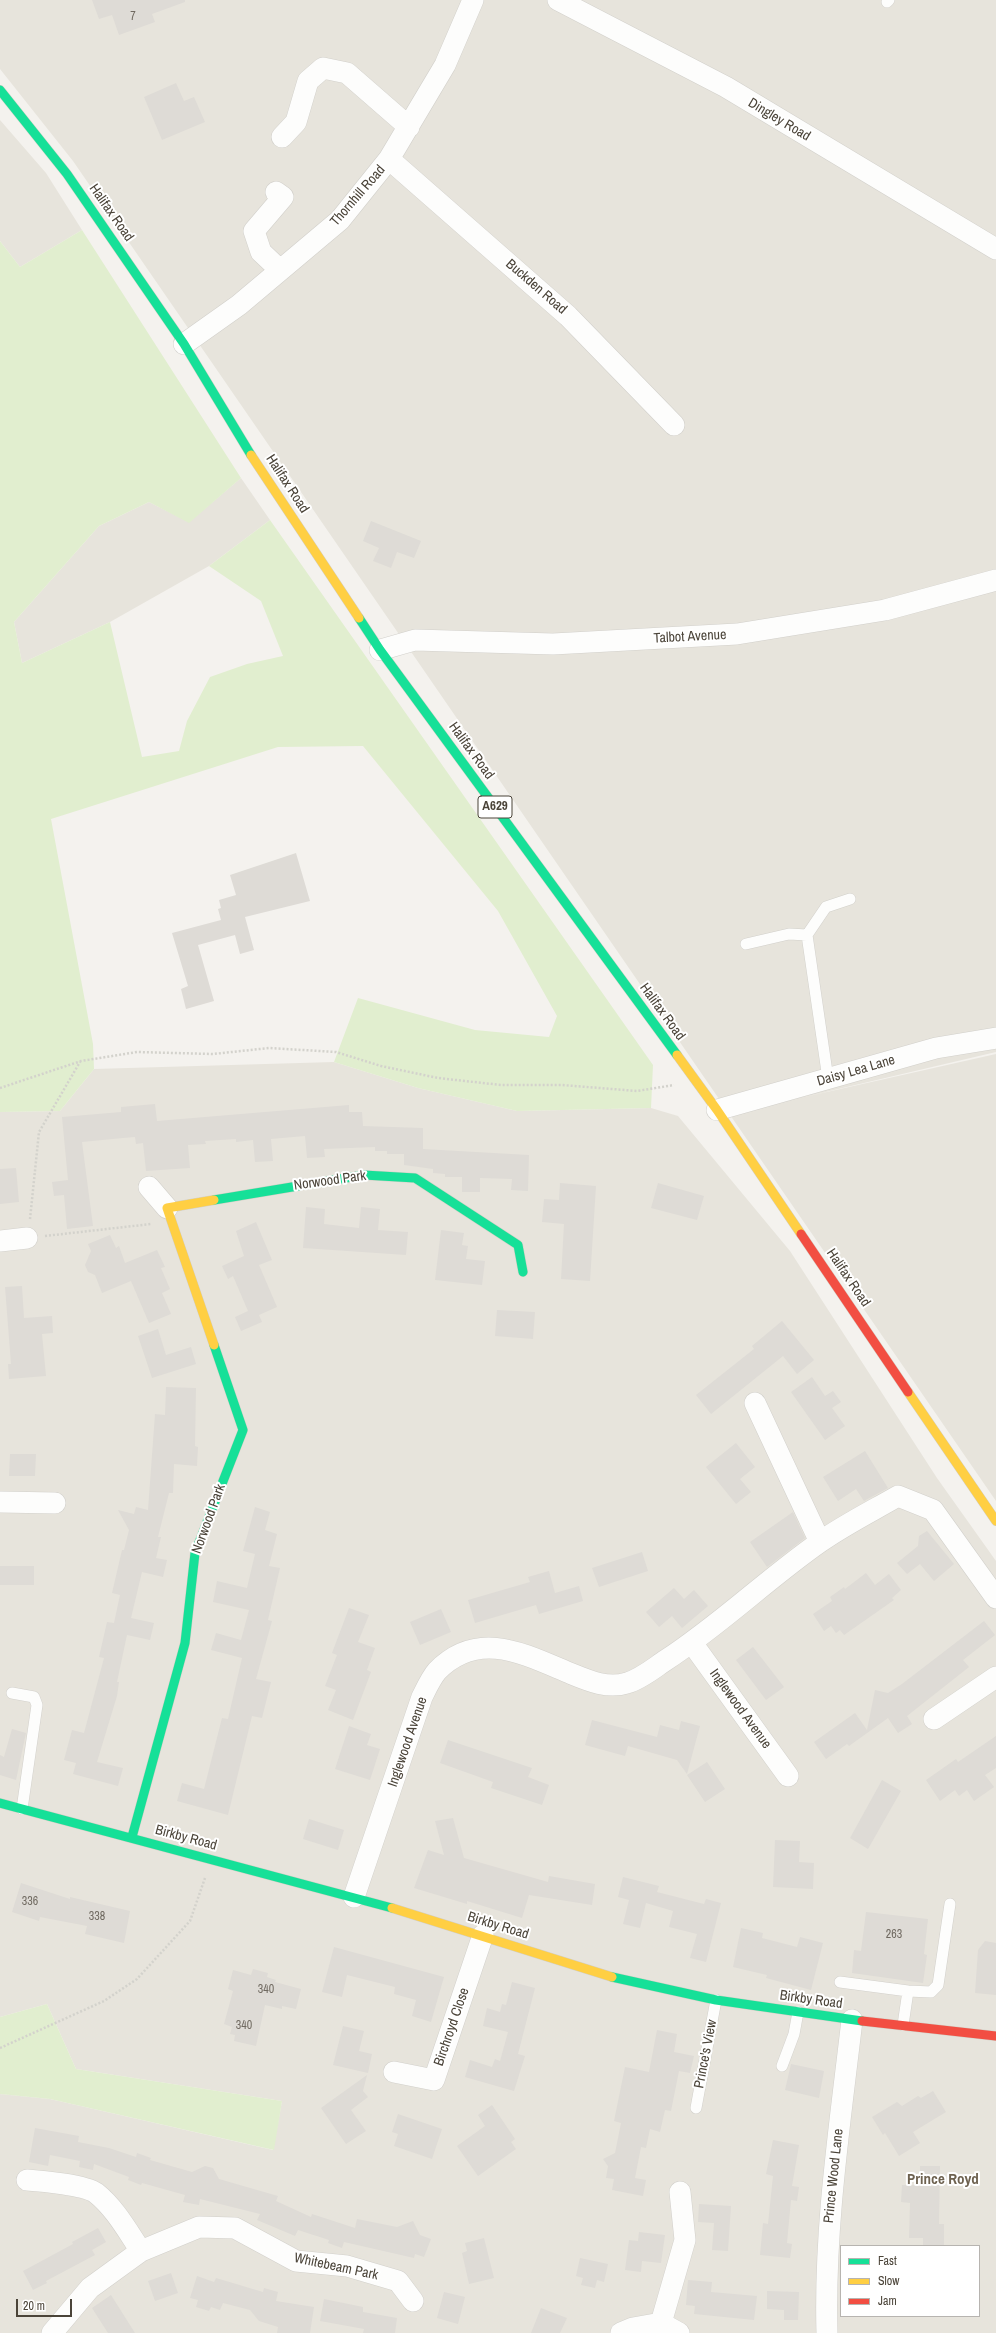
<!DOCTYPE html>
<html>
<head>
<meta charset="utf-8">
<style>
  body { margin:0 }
  #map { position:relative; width:996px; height:2333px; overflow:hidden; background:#f4f2ee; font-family:"Archivo Narrow",sans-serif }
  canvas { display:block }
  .legend { position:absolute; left:840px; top:2245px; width:140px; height:72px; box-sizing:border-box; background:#fff; border:1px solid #b7b4b0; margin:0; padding:5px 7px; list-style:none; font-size:12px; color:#4b4439 }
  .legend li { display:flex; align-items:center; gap:8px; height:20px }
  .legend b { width:20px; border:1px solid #b7b4b0 }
  .scale { position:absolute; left:16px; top:2299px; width:56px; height:18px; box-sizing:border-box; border:2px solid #4b4439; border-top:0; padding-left:5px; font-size:12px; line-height:14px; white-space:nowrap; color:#4b4439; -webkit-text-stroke:3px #fff; paint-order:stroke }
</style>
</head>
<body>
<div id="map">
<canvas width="996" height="2333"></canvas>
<ul class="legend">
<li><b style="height:5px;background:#16e098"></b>Fast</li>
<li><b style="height:5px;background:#ffcf43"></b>Slow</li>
<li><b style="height:5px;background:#f24e42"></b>Jam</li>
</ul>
<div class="scale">20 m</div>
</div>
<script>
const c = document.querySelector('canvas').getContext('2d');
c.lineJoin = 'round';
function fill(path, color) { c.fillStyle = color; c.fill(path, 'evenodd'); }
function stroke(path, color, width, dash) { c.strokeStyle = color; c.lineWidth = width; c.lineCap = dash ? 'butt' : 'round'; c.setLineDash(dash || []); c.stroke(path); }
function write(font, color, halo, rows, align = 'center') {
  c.font = font + ' "Archivo Narrow",sans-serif'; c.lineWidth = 4; c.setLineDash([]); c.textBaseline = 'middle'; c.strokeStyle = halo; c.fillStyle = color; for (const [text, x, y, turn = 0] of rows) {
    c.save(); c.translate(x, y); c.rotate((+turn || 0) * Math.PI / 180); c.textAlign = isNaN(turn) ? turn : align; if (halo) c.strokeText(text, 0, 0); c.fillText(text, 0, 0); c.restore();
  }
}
fill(new Path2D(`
  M 0,0 L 996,0 L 996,1052 L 800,1098 L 996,1054 L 996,1501 L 73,161 L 0,69 Z
  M 0,120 L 46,173 L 82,230 L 20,267 L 0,241 Z
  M 241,478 L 270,520 L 209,566 L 110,622 L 22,663 L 14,622 L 99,526 L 149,502 L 189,522 Z
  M 334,1062 L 418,1088 L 517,1111 L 651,1108 L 678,1116 L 790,1251 L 937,1478 L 996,1561 L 996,2333 L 0,2333 L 0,2094 L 50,2099 L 273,2150 L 282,2101 L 76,2069 L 47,2004 L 0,2017 L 0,1112 L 60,1111 L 94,1069 ZM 841,2246 L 979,2246 L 979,2316 L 841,2316 Z`), '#e7e4dc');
fill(new Path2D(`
  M 82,230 L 241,478 L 189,523 L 149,502 L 99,526 L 14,622 L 22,663 L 110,622 L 142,757 L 179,751 L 187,721 L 210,677 L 247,664 L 283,656 L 261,601 L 209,566 L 270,520 L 653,1065 L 651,1108 L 517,1111 L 418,1088 L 334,1062 L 358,998 L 475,1030 L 549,1037 L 557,1016 L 498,911 L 363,746 L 278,747 L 51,819 L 93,1044 L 94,1069 L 60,1111 L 0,1112 L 0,241 L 20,267 Z
  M 47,2004 L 76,2069 L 282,2101 L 274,2150 L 50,2099 L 0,2094 L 0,2017 Z`), '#e1eecf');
fill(new Path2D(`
  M 92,0 L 185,0 L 185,2 L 152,14 L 155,22 L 119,35 L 112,15 L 99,19 Z
  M 176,83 L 184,101 L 194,97 L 205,122 L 162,140 L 144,97 Z
  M 371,521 L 421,541 L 414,558 L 397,552 L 391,568 L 373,561 L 379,548 L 363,541 Z
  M 296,853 L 310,901 L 245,917 L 254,950 L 240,954 L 235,935 L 198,945 L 214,1001 L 186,1009 L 181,989 L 188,986 L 172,933 L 221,920 L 218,909 L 221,908 L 219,900 L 236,895 L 230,875 Z
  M 155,1104 L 157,1121 L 349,1105 L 349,1112 L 362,1112 L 363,1126 L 423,1128 L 423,1149 L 529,1155 L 528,1191 L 511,1190 L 512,1179 L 480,1178 L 480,1192 L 462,1192 L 462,1177 L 445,1177 L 445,1174 L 433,1173 L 433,1169 L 404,1165 L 404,1154 L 387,1154 L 387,1151 L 375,1151 L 375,1147 L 324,1149 L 325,1157 L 307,1158 L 305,1136 L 271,1139 L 273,1161 L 255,1162 L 253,1140 L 236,1142 L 236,1139 L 205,1141 L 206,1144 L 188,1145 L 190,1168 L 146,1171 L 143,1143 L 136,1144 L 135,1137 L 123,1138 L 82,1142 L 93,1226 L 67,1229 L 64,1195 L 54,1196 L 52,1182 L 68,1180 L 62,1117 L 121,1112 L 121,1107 Z
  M 16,1168 L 19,1202 L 0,1204 L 0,1169 Z
  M 560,1183 L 596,1186 L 590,1281 L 561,1279 L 564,1224 L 542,1222 L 544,1199 L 559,1200 Z
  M 658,1183 L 704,1196 L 697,1220 L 651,1208 Z
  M 306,1207 L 325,1209 L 324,1224 L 359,1228 L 361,1207 L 380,1209 L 378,1230 L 408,1232 L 406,1255 L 303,1248 Z
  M 256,1222 L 272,1260 L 259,1265 L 277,1307 L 259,1315 L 262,1322 L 241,1331 L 235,1317 L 248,1311 L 233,1276 L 228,1279 L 222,1266 L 244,1256 L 236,1231 Z
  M 441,1230 L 464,1233 L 462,1245 L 468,1246 L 466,1259 L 485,1261 L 482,1285 L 435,1280 Z
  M 110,1235 L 116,1248 L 119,1246 L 125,1263 L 157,1250 L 165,1267 L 161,1268 L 170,1289 L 162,1293 L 171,1314 L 149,1323 L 131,1281 L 102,1293 L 95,1275 L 88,1272 L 85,1265 L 91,1251 L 88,1244 Z
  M 22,1286 L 24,1318 L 52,1316 L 53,1333 L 42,1334 L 46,1376 L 9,1379 L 8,1364 L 11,1364 L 5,1287 Z
  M 497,1310 L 535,1312 L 533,1339 L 495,1336 Z
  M 782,1321 L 814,1360 L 797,1374 L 783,1356 L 711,1414 L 696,1395 L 754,1349 L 752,1346 Z
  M 158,1329 L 166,1355 L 191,1347 L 196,1364 L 152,1378 L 138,1336 Z
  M 812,1377 L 825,1396 L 833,1391 L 841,1402 L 832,1408 L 845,1426 L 825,1440 L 791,1392 Z
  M 166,1387 L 196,1388 L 195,1446 L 198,1447 L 197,1466 L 174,1464 L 173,1493 L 169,1493 L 158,1537 L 161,1537 L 156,1558 L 167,1560 L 163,1577 L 142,1572 L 131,1618 L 154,1623 L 150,1640 L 127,1635 L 117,1682 L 119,1682 L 117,1696 L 97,1762 L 123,1768 L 118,1786 L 73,1774 L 76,1763 L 64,1760 L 72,1730 L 84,1733 L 104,1658 L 99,1657 L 107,1622 L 114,1623 L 120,1595 L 112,1593 L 122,1550 L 124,1550 L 129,1530 L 118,1510 L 134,1514 L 136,1507 L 148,1510 L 155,1414 L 165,1415 Z
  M 736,1443 L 755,1467 L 740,1479 L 751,1492 L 736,1504 L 706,1467 Z
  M 865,1451 L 888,1488 L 864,1501 L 856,1489 L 838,1501 L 823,1477 Z
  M 10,1454 L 36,1454 L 35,1476 L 9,1476 Z
  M 255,1507 L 270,1512 L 265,1530 L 277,1534 L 269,1566 L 280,1568 L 268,1620 L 272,1621 L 256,1679 L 271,1682 L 262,1718 L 252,1716 L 228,1815 L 177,1801 L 182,1783 L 204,1789 L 222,1718 L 228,1719 L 242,1658 L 211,1650 L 216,1633 L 241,1640 L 249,1610 L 213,1602 L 217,1581 L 247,1588 L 255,1554 L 243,1551 Z
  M 793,1512 L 805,1538 L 767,1567 L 750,1542 Z
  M 927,1531 L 954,1564 L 934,1581 L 920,1564 L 907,1574 L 897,1563 L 918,1546 L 919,1536 Z
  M 642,1552 L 648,1571 L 599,1587 L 592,1568 Z
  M 0,1566 L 34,1566 L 34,1585 L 0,1585 Z
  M 549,1571 L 555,1593 L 579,1586 L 583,1601 L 539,1614 L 536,1605 L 475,1623 L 468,1600 L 530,1582 L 528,1577 Z
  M 866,1573 L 875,1585 L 889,1574 L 901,1590 L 892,1598 L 894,1600 L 844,1635 L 840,1630 L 836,1633 L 831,1626 L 824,1631 L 813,1614 L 832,1601 L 830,1597 L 844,1587 L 845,1589 Z
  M 674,1588 L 684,1599 L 694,1590 L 708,1606 L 682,1628 L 672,1616 L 659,1627 L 646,1612 Z
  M 349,1608 L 369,1615 L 358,1642 L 375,1648 L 367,1670 L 371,1672 L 353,1720 L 328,1710 L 336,1690 L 325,1686 L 337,1655 L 332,1653 Z
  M 441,1609 L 451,1632 L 420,1645 L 410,1622 Z
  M 984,1621 L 995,1635 L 963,1660 L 969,1667 L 907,1716 L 912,1724 L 898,1733 L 888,1718 L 849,1746 L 847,1744 L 826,1759 L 814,1742 L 855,1713 L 867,1730 L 875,1690 L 888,1693 L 902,1684 Z
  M 753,1647 L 784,1687 L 766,1700 L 736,1660 Z
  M 592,1720 L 657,1737 L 660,1725 L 679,1730 L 681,1721 L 700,1726 L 687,1774 L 677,1760 L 628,1746 L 625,1756 L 585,1745 Z
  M 349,1726 L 371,1734 L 367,1745 L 380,1749 L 370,1780 L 335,1769 Z
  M 12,1729 L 26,1733 L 16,1780 L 0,1775 L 0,1755 L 4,1757 Z
  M 996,1736 L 996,1768 L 985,1775 L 994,1787 L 974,1801 L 967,1790 L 959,1796 L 955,1790 L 940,1801 L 926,1780 L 956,1759 L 958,1762 Z
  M 448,1740 L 532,1768 L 528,1777 L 549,1785 L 542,1805 L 491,1788 L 493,1782 L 440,1763 Z
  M 707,1762 L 725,1789 L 705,1802 L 687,1775 Z
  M 882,1780 L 901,1791 L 868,1849 L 850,1838 Z
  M 453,1818 L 464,1858 L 548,1882 L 549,1876 L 595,1884 L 592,1905 L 529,1895 L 522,1918 L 467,1901 L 467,1904 L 414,1888 L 428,1850 L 444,1855 L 435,1821 Z
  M 309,1819 L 344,1830 L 338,1850 L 303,1839 Z
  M 775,1840 L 800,1841 L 799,1862 L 814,1863 L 813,1889 L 773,1887 Z
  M 623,1877 L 659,1886 L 657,1892 L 704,1904 L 706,1899 L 721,1903 L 706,1962 L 690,1958 L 697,1934 L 669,1927 L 673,1911 L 646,1903 L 640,1928 L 623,1924 L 629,1900 L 618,1897 Z
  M 21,1883 L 70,1899 L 70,1897 L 130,1911 L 124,1943 L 85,1934 L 87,1926 L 40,1917 L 39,1921 L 12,1912 Z
  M 866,1912 L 928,1919 L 924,1954 L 927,1955 L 923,1983 L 852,1973 L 854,1950 L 861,1951 Z
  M 741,1928 L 763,1933 L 762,1938 L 797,1947 L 800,1937 L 823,1943 L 811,1990 L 766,1978 L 767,1975 L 733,1967 Z
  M 985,1941 L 996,1943 L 996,1995 L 975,1993 L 978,1950 Z
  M 334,1947 L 444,1977 L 431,2022 L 412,2016 L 416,2000 L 394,1994 L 395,1987 L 347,1975 L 342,1997 L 322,1992 Z
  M 253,1969 L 268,1973 L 267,1977 L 276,1980 L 275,1982 L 301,1989 L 296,2009 L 282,2006 L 282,2009 L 265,2005 L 256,2046 L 234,2041 L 235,2035 L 230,2034 L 232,2027 L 224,2024 L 233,1991 L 228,1989 L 233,1970 L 251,1975 Z
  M 512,1982 L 535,1988 L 518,2054 L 525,2056 L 514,2091 L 465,2077 L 470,2060 L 492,2067 L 495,2059 L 500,2061 L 508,2032 L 483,2026 L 487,2008 L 500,2012 L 502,2004 L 506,2005 Z
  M 343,2026 L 364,2031 L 359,2051 L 372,2054 L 368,2073 L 333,2065 Z
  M 657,2030 L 677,2034 L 674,2052 L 694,2056 L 690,2073 L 679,2071 L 671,2111 L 665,2110 L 660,2132 L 650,2129 L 646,2148 L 641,2147 L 635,2178 L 646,2180 L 643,2196 L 612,2190 L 614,2179 L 606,2178 L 608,2166 L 603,2159 L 615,2153 L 621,2123 L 614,2121 L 625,2067 L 649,2072 Z
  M 791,2064 L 824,2071 L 819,2098 L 785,2090 Z
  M 367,2075 L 363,2091 L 368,2097 L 351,2110 L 366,2131 L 346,2144 L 321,2108 Z
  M 933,2091 L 946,2112 L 913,2132 L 920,2143 L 899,2156 L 885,2133 L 883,2135 L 872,2117 L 897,2102 L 902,2106 L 918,2096 L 921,2098 Z
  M 492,2105 L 515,2139 L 511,2142 L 516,2149 L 478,2176 L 457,2146 L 485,2126 L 478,2115 Z
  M 398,2114 L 442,2129 L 432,2159 L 394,2146 L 398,2134 L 392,2132 Z
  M 35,2128 L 79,2136 L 78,2142 L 109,2148 L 136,2157 L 137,2153 L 151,2158 L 150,2160 L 192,2172 L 205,2166 L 213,2168 L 219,2179 L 278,2196 L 276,2201 L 311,2217 L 312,2214 L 355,2228 L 357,2219 L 397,2227 L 413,2221 L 420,2235 L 431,2239 L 424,2257 L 415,2254 L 414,2258 L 344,2242 L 342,2248 L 328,2243 L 329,2240 L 298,2230 L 295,2236 L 257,2220 L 260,2214 L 200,2199 L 199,2205 L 183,2202 L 185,2195 L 142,2183 L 141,2185 L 128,2180 L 129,2177 L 94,2164 L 93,2170 L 79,2167 L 80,2161 L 50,2155 L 48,2166 L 29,2162 Z
  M 773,2140 L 799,2145 L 792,2186 L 799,2187 L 797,2201 L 791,2200 L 787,2243 L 792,2244 L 790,2258 L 760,2255 L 763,2223 L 768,2224 L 773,2176 L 766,2174 Z
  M 920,2166 L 940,2166 L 939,2224 L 944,2224 L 944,2246 L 923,2246 L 923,2238 L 909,2238 L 910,2203 L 901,2202 L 902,2185 L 920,2185 Z
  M 699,2204 L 731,2206 L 728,2251 L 712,2250 L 714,2223 L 698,2222 Z
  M 98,2228 L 106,2242 L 92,2250 L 95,2255 L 46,2281 L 47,2283 L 33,2290 L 23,2271 L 73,2244 L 72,2242 Z
  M 639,2232 L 665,2235 L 661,2263 L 642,2261 L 641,2272 L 625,2270 L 629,2240 L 638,2241 Z
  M 484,2238 L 494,2278 L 469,2284 L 462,2253 L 467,2251 L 465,2243 Z
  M 580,2258 L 608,2264 L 604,2282 L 597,2280 L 595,2288 L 581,2285 L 583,2278 L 576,2276 Z
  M 171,2273 L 178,2293 L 155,2301 L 148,2281 Z
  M 197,2276 L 214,2282 L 216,2278 L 263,2292 L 264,2288 L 278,2292 L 276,2301 L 314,2307 L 310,2333 L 277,2333 L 278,2327 L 259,2321 L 250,2310 L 223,2303 L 220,2310 L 211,2307 L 209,2311 L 196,2307 L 198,2300 L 190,2298 Z
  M 688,2280 L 712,2282 L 711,2292 L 757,2296 L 754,2320 L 694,2314 L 695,2306 L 686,2305 Z
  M 767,2291 L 799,2292 L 798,2320 L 784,2320 L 784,2310 L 767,2309 Z
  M 444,2292 L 465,2297 L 458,2324 L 437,2318 Z
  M 111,2295 L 135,2333 L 108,2333 L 92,2308 Z
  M 324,2299 L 363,2307 L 363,2312 L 397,2318 L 395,2333 L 363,2333 L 364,2329 L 320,2321 Z
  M 541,2308 L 567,2318 L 560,2333 L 531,2333 Z`), '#dedbd6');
const lane = new Path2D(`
  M 887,2 L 889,0
  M 807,935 L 826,907 L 850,899
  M 746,944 L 789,934 L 807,935 L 828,1079
  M 12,1693 L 34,1697 L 37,1705 L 22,1809
  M 840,1982 L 908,1991 L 903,2025
  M 908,1991 L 931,1992 L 938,1985 L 950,1904
  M 782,2066 L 794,2034 L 798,2012
  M 696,2108 L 716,2000`);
const street = new Path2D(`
  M 558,0 L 726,87 L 996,249
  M 282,137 L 296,122 L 308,81 L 323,68 L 347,73 L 409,127
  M 389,159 L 568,316 L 674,425
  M 276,192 L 283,197 L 254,231 L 261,252 L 280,270
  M 184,344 L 239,305 L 340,220 L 389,159 L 445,65 L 473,0
  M 380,650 L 415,640 L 553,644 L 737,634 L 885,610 L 996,580
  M 717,1110 L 936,1048 L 996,1038
  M 149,1187 L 167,1208
  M 0,1241 L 27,1238
  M 755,1403 L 820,1542
  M 0,1502 L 55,1503
  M 692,1643 L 788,1776
  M 934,1719 L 996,1677
  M 354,1897 L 422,1697 C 426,1689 431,1678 437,1671 C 479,1628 526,1655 572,1674 C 589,1681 608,1689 627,1683 C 641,1679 654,1668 666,1660 C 720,1625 767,1579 820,1542 C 844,1525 872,1511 898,1496 L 933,1510 L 996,1598
  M 394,2072 L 434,2080 L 483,1935
  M 27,2180 C 42,2181 85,2185 96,2193 C 115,2208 128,2232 141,2251
  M 661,2323 L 685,2240 L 680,2192
  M 52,2333 L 90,2288 L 141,2251 L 199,2227 L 235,2228 L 296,2261 L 347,2266 L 398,2281 L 413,2301
  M 621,2333 L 633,2328 L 661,2323 L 679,2333
  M 827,2333 C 824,2228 840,2124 852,2020`);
const fast = new Path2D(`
  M 0,90 L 67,174 L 184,344 L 251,455
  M 359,618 L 380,650 L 677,1055
  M 214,1200 L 364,1175 L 415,1178 L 518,1245 L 523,1272
  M 0,1803 L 392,1908
  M 132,1837 L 185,1643 L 195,1553 L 243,1430 L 214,1345
  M 612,1977 L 716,2000 L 862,2021`);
const slow = new Path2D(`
  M 251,455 L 359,618
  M 677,1055 L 717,1110 L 801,1234
  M 214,1345 L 167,1208 L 214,1200
  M 908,1392 L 996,1521
  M 392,1908 L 612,1977`);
const jam = new Path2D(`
  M 801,1234 L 908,1392
  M 862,2021 L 996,2036`);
stroke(lane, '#d2d0cb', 12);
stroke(street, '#d2d0cb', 22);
stroke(fast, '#d3cfc5', 10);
stroke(slow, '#d3cfc5', 10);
stroke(jam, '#d3cfc5', 10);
stroke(new Path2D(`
  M 0,1088 L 81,1061 L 137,1052 L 213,1054 L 269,1048 L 336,1052 L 381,1066 L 438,1078 L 501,1085 L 562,1085 L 637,1091 L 674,1085
  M 30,1219 L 39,1132 L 80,1062
  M 45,1236 L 151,1224
  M 0,2048 L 104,2001 L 137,1979 L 190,1921 L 205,1878`), '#d3d2cc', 2.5, [2, 2]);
stroke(lane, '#fdfdfc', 11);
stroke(street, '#fdfdfc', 21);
stroke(fast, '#16e098', 9);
stroke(slow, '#ffcf43', 9);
stroke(jam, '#f24e42', 9);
write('12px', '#706a61', null, [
  ["7",133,17],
  ["336",30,1902],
  ["338",97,1917],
  ["263",894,1935],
  ["340",266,1990],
  ["340",244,2026]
]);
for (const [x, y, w] of [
  [495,807,34]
]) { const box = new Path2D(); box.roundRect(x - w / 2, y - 11, w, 22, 3); c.fillStyle = '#fff'; c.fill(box); stroke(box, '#4b4439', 1); }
write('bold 13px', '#4b4439', null, [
  ["A629",495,807]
]);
write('14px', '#4b4439', '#fff', [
  ["Dingley Road",779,120,31],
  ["Thornhill Road",358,196,-49],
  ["Halifax Road",111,213,55],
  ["Buckden Road",536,287,41],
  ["Halifax Road",287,484,57],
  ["Talbot Avenue",690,637,-3],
  ["Halifax Road",471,751,54],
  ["Halifax Road",662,1012,54],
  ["Daisy Lea Lane",856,1071,-16],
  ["Norwood Park",330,1181,-8],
  ["Halifax Road",848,1278,56],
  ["Norwood Park",209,1519,-70],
  ["Inglewood Avenue",740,1709,54],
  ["Inglewood Avenue",408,1742,-71],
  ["Birkby Road",186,1838,15],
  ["Birkby Road",498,1926,17],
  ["Birkby Road",811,2000,8],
  ["Birchroyd Close",452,2027,-71],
  ["Prince's View",706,2054,-79],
  ["Prince Wood Lane",834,2176,-84],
  ["Whitebeam Park",336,2267,12]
]);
write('bold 15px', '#6e6250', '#fff', [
  ["Prince Royd",943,2180]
]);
</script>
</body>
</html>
